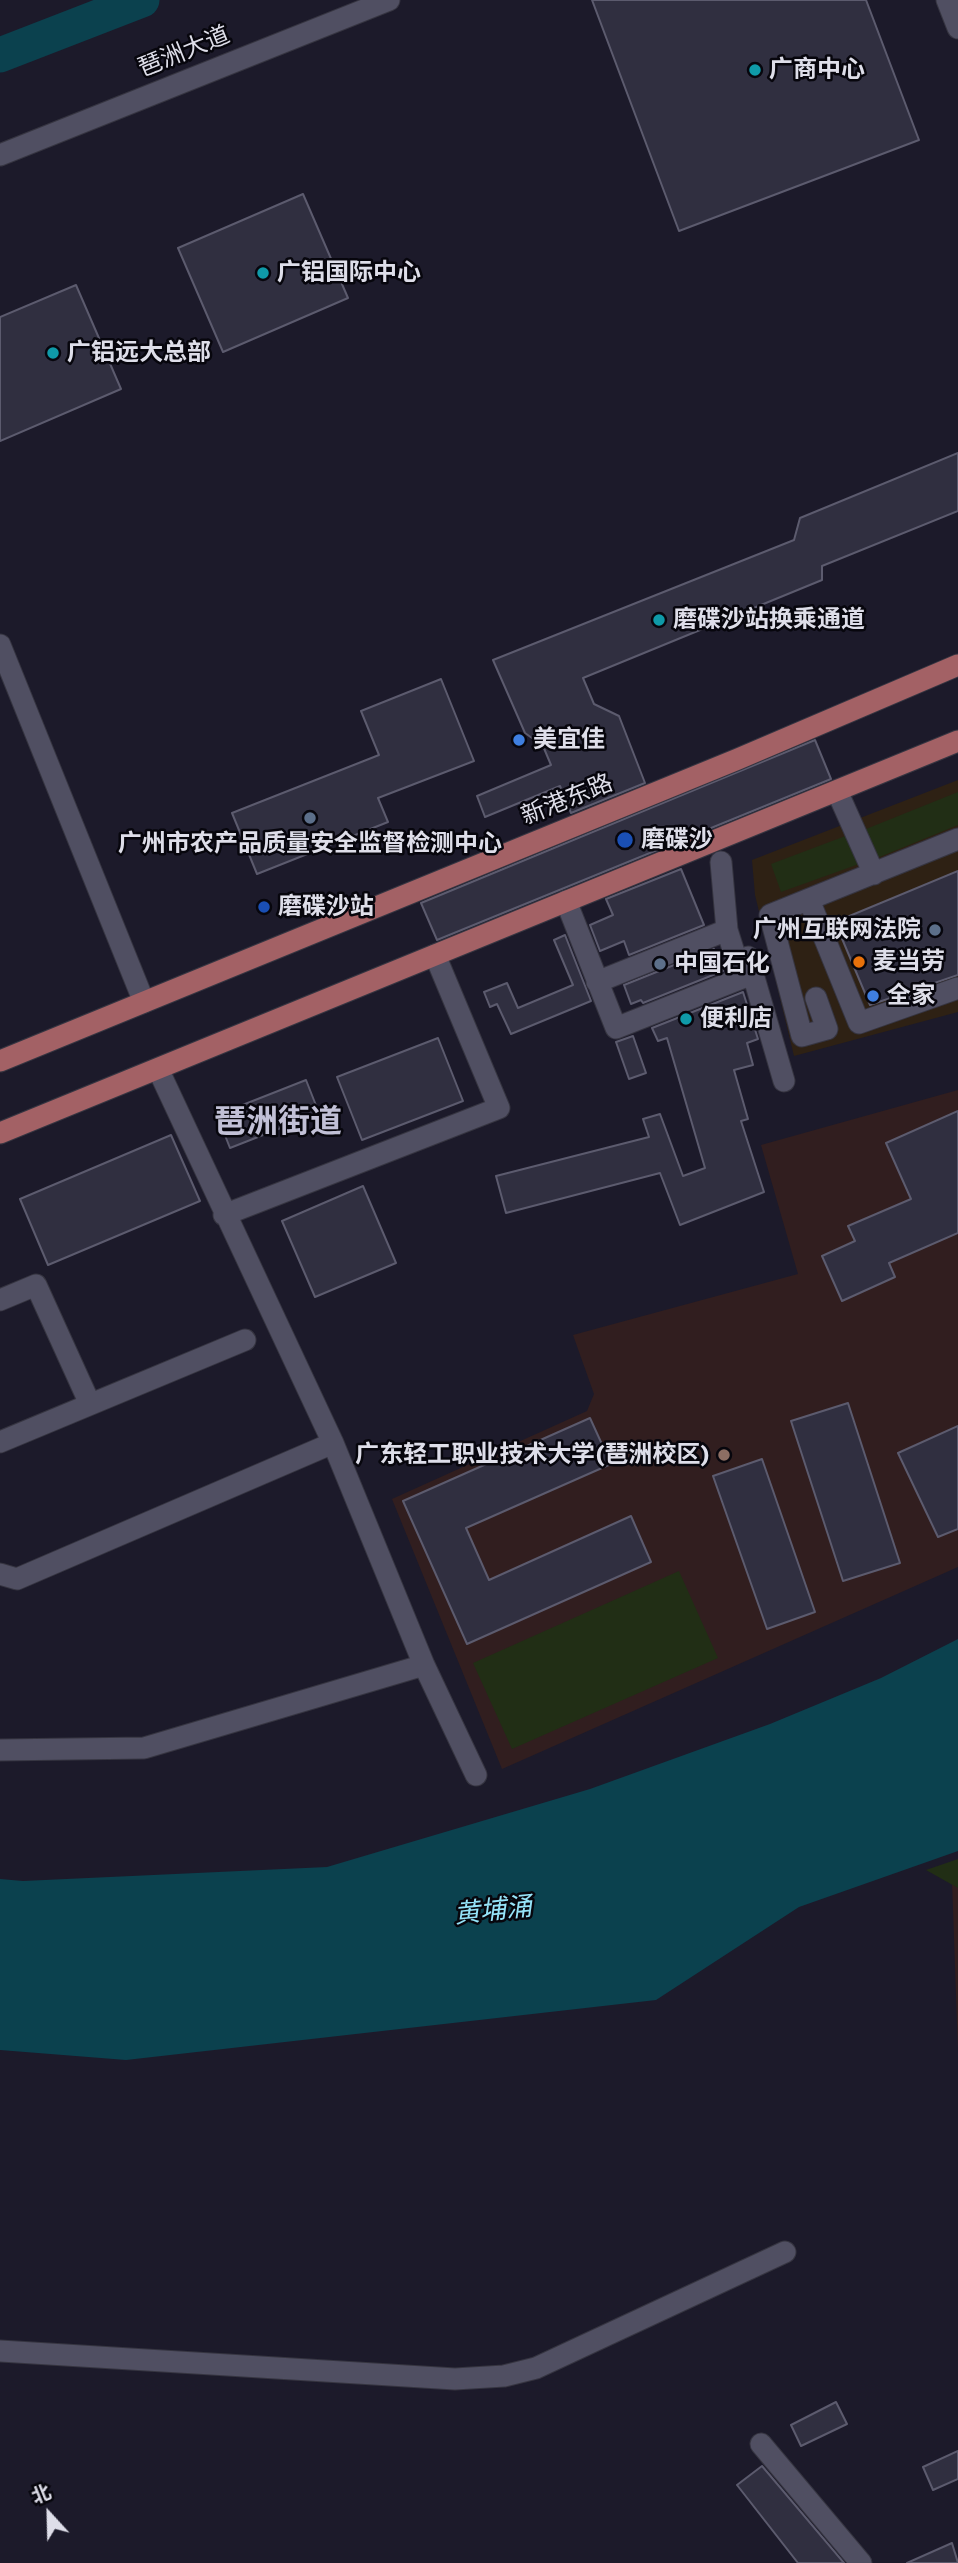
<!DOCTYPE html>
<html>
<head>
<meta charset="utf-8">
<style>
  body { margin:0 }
  #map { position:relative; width:958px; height:2563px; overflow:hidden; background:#1c1a2a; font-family:"Work Sans","Noto Sans SC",sans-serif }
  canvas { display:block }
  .north { position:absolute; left:14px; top:2479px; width:70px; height:70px; -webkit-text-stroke:5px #07060d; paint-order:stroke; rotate:338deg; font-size:19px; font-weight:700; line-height:28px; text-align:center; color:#dedee9 }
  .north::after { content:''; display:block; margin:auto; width:24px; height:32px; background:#dedee9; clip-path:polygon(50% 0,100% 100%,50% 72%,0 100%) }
</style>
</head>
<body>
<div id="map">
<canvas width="958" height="2563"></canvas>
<div class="north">北</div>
</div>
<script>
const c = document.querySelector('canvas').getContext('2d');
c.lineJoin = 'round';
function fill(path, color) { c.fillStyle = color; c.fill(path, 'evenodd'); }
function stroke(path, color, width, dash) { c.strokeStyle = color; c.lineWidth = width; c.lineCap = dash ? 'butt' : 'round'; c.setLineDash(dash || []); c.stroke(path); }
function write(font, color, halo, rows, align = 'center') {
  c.font = font + ' "Work Sans","Noto Sans SC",sans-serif'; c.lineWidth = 5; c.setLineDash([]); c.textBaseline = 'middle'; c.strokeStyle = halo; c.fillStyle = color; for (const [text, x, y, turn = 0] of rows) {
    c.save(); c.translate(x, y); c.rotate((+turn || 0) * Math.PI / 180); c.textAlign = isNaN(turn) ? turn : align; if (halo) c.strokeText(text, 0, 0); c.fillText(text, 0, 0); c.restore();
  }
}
fill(new Path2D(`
  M 958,780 L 958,1012 L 794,1056 L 755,895 L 752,860 Z`), '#2e2114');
fill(new Path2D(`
  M 958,1090 L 958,1567 L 502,1769 L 392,1499 L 587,1411 L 594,1394 L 573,1335 L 798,1274 L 761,1145 Z
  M 958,1879 L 958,2052 L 952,1881 Z`), '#311e1f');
fill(new Path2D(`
  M 958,792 L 958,825 L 877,858 L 866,829 Z
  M 848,835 L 859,864 L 781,892 L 771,864 Z
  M 679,1571 L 718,1658 L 512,1749 L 473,1663 Z
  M 958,1859 L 958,1888 L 926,1870 Z`), '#212e15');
fill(new Path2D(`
  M 958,1639 L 958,1851 L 799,1907 L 656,2000 L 126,2060 L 0,2050 L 0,1879 L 23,1881 L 327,1867 L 590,1789 L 770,1724 L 881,1678 Z`), '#0b414e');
stroke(new Path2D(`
  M 0,55 L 142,0`), '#0b414e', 35);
const building = new Path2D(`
  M 592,0 L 866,0 L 919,140 L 679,231 Z
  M 303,194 L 348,298 L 223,352 L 178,248 Z
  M 76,285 L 121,389 L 0,441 L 0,317 Z
  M 958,453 L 958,511 L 822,566 L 822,580 L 583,678 L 594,704 L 619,716 L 645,783 L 571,813 L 560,786 L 485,817 L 477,796 L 551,765 L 543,746 L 525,733 L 493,660 L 794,540 L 800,518 Z
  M 441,679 L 474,761 L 378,798 L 388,822 L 257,874 L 232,813 L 379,755 L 361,711 Z
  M 815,740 L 831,779 L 437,940 L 421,903 Z
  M 681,869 L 704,925 L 629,955 L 624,941 L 600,951 L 590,925 L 613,915 L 606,899 Z
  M 958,871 L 958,975 L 870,1005 L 835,922 Z
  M 565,935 L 591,1001 L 511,1034 L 497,1004 L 490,1007 L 484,992 L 507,983 L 518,1008 L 573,985 L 554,940 Z
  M 714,949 L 723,971 L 643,1003 L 641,1000 L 631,1004 L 624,985 Z
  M 743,992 L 758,1039 L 747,1043 L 753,1065 L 734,1070 L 748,1119 L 741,1121 L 764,1192 L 680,1225 L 660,1173 L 506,1213 L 496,1176 L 649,1137 L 643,1119 L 660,1114 L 683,1176 L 705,1168 L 667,1038 L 658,1041 L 652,1028 Z
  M 633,1036 L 646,1073 L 629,1079 L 616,1042 Z
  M 438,1038 L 463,1101 L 362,1140 L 337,1077 Z
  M 306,1080 L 319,1113 L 230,1148 L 217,1115 Z
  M 958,1111 L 958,1233 L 889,1263 L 895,1277 L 842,1301 L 822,1256 L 855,1241 L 848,1226 L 911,1199 L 886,1143 Z
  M 171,1135 L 200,1201 L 48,1265 L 20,1199 Z
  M 363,1186 L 396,1263 L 315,1297 L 282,1221 Z
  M 848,1403 L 900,1563 L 843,1581 L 791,1421 Z
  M 590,1418 L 611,1464 L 466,1528 L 489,1580 L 631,1516 L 651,1562 L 467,1644 L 403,1501 Z
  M 958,1426 L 958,1529 L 938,1537 L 898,1453 Z
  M 762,1459 L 815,1612 L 767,1629 L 713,1476 Z
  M 836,2402 L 847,2424 L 801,2446 L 791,2425 Z
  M 958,2451 L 958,2479 L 933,2490 L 923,2467 Z
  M 762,2466 L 844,2563 L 798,2563 L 737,2485 Z
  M 952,2543 L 958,2563 L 907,2563 Z`);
fill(building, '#302f40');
stroke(building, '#5c5b6e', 2);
const minor = new Path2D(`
  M 947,0 L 958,28
  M 0,155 L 389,0
  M 0,645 L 144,1002
  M 837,791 L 874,874
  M 809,900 L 859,1023 L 958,988
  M 566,901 L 616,1028 L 742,978 L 727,930 L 721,862
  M 748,957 L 784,1081
  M 597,982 L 727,930
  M 816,998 L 827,1029 L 802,1036 L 770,915 L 958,839
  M 158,1069 L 333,1443 L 424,1665 L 476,1775
  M 224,1215 L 499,1108 L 435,955
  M 0,1300 L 36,1285 L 90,1404
  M 0,1442 L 245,1340
  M 0,1574 L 17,1579 L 333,1443
  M 0,1750 L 144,1748 L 424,1665
  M 0,2351 L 455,2379 L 504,2376 L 536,2368 L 785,2252
  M 761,2444 L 861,2563`);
const major = new Path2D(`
  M 0,1061 L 738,759 L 958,665
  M 0,1133 L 958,741`);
stroke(minor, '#363541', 23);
stroke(major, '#363541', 23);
stroke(minor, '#504f62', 21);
stroke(major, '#a36165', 21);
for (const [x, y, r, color] of [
  [755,70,7,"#0f9aa8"],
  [263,273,7,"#0f9aa8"],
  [53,353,7,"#0f9aa8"],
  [659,620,7,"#0f9aa8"],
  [519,740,7,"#3f7fe0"],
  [310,818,7,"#5c6f8a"],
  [625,840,9,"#1a4fb4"],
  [264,907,7,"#1a4fb4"],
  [935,930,7,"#5c6f8a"],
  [859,962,7,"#e8710a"],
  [660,964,7,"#5c6f8a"],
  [873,996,7,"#3f7fe0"],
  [686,1019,7,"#0f9aa8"],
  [724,1455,7,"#8d6e63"]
]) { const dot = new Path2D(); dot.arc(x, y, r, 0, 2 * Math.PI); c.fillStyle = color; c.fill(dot); stroke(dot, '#07060d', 2.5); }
write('24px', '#dedee9', '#07060d', [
  ["琶洲大道",184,52,-22],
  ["新港东路",567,800,-22]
]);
write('bold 24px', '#dedee9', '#07060d', [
  ["广商中心",769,70],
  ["广铝国际中心",277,273],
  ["广铝远大总部",67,353],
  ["磨碟沙站换乘通道",673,620],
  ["美宜佳",533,740],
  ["磨碟沙",641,840],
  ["广州市农产品质量安全监督检测中心",310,844,"center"],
  ["磨碟沙站",278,907],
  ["广州互联网法院",921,930,"right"],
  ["麦当劳",873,962],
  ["中国石化",674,964],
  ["全家",887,996],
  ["便利店",700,1019],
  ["广东轻工职业技术大学(琶洲校区)",710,1455,"right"]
], 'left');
write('italic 26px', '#96e4f9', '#07060d', [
  ["黄埔涌",493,1911,-6]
]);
write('bold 32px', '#c1c0d6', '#07060d', [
  ["琶洲街道",278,1123]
]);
</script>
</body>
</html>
